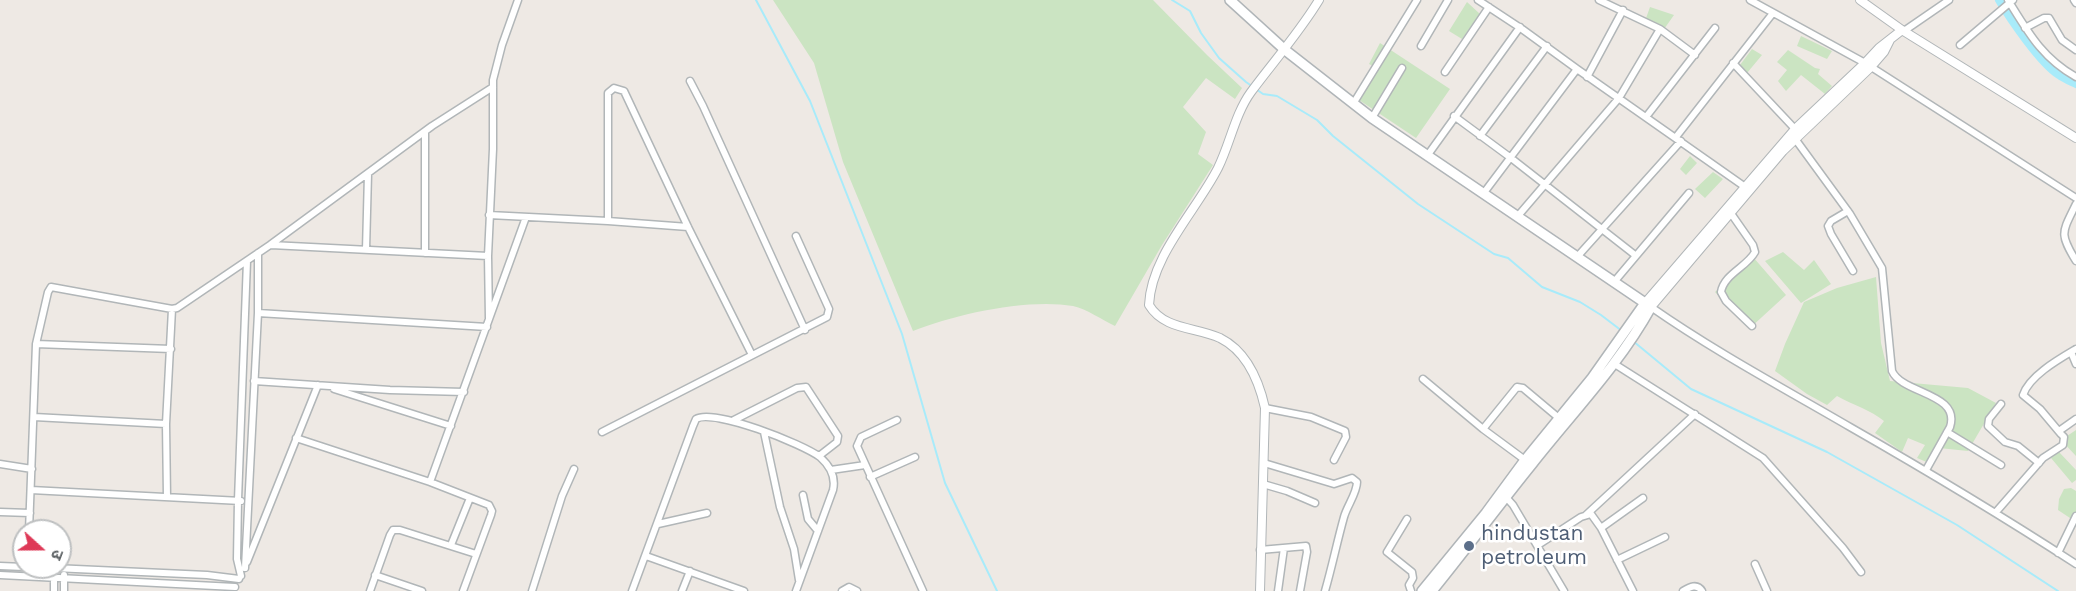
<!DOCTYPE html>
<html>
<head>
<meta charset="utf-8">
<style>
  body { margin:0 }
  #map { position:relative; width:2076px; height:591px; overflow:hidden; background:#eee9e4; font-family:"Work Sans","Noto Sans Devanagari",sans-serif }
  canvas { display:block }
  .north { position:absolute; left:12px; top:519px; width:60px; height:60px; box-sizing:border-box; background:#fff; border:2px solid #bec0c1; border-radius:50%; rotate:111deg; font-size:16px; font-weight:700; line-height:24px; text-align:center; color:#5c6164 }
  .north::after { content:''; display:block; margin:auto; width:21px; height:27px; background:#de3957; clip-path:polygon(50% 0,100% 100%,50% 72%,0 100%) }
</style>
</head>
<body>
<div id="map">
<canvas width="2076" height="591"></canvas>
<div class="north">उ</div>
</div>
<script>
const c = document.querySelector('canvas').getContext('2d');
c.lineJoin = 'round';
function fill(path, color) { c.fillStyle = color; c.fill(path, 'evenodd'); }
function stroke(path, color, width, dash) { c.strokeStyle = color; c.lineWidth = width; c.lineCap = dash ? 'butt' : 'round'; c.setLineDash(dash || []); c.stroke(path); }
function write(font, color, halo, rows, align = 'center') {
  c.font = font + ' "Work Sans",sans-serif'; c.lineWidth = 5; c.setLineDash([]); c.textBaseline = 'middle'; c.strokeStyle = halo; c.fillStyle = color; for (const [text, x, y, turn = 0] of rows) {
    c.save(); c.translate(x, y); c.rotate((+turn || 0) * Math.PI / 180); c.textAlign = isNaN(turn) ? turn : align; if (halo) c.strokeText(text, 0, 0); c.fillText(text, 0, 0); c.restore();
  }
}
fill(new Path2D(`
  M 773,0 L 1153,0 L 1207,55 L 1242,88 L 1235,99 L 1206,78 L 1183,107 L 1206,132 L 1198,154 L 1213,165 L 1162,245 L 1115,326 C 1102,320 1087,309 1073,306 C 1028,298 955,314 913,331 L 843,162 L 814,63 Z
  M 1467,2 L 1480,14 L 1462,39 L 1449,31 Z
  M 1650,7 L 1674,15 L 1662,32 L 1644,24 Z
  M 1801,36 L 1832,51 L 1827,59 L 1797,46 Z
  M 1380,43 L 1450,89 L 1416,138 L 1359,100 L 1377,68 L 1369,64 Z
  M 1752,49 L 1762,55 L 1747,73 L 1740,65 Z
  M 1788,50 L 1815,68 L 1820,69 L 1818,74 L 1832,86 L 1825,94 L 1801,75 L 1786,91 L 1778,81 L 1787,70 L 1777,62 Z
  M 1690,156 L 1697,163 L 1686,175 L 1680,169 Z
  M 1713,172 L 1723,179 L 1705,198 L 1695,189 Z
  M 1783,252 L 1804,270 L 1814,260 L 1831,284 L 1801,303 L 1765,261 Z
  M 1753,257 L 1786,295 L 1750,328 L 1715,292 Z
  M 1876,277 L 1881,343 L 1890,381 L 1968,388 L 1996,403 L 1968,451 L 1939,448 L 1929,463 L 1917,458 L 1925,445 L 1908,438 L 1902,452 L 1875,433 L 1884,421 C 1871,410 1853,405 1837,396 L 1827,405 L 1807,394 L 1775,371 L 1785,344 L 1804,302 L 1837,288 Z
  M 2076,430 L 2076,456 L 2061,440 Z
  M 2059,452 L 2076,470 L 2076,480 L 2072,483 L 2051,458 Z
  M 2071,488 L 2076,491 L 2076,522 L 2058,510 L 2059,499 L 2064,489 Z`), '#cbe4c2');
stroke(new Path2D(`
  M 756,0 L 810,101 L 902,334 L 945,483 L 997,591
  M 1172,0 L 1190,11 L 1201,33 L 1219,58 L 1246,82 L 1263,94 L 1277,96 L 1317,120 L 1333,136 L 1418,204 L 1494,254 L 1508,258 L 1542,287 L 1580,302 L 1601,315 L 1622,331
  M 1633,341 L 1691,389 L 1827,452 L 1957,525 L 2058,591`), '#a8ebfa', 2);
stroke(new Path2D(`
  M 1999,0 C 2010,19 2041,64 2059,75 C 2064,79 2070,81 2076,84`), '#a8ebfa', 8);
const minor = new Path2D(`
  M 1478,0 L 1522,29 L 1577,69 L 1748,189
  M 1599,0 L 1660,29 L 1695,55
  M 1750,0 L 1865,63 L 2076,198
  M 2008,0 C 2028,32 2042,58 2076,77
  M 2074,0 L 2076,3
  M 2025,28 L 2044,18 L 2049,18 L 2062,40 L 2076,50
  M 1904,31 L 1949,0
  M 1960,45 L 2013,0
  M 1421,46 L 1448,0
  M 1733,63 L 1795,129
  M 1445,72 L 1489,7
  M 1587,77 L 1623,10
  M 690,81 L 703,106 L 805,330
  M 1353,104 L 1417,0
  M 1454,116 L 1511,158 L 1635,255
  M 1646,117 L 1715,28
  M 1372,118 L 1402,68
  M 425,132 L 425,253
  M 1480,136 L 1547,46
  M 1793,136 L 1850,214 L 1882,268 L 1892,371 C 1902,394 1961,393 1950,427 L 1926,470
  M 1676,137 L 1773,13
  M 1427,156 L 1520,27
  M 1483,194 L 1577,69
  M 2076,204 C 2062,233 2059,233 2076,261
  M 1848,211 L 1831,221 L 1828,226 L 1831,234 L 1853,271
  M 1730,212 L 1753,245 L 1755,252 C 1747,267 1724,274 1721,292 L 1726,301 L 1752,326
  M 489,215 L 608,221 L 688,227
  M 1517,217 L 1619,98 L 1660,29
  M 608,221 L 608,93 L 614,88 L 624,91 L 688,227 L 752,355
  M 271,245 L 488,256
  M 366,250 L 368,174
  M 1577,257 L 1681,141
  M 1614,282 L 1689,193
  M 1651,307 C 1714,351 1783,388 1850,427 C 1927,471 2002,516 2076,564
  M 258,313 L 487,327
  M 489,319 L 488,256 L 493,149 L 493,80 L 502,45 L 518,0
  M 36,344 L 171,349
  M 2071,352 L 2076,364
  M 1613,363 L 1763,458 L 1843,548 L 1861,572
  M 1423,379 L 1483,429 L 1525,460
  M 254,381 L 390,390 L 464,392
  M 334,389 L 451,426
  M 2001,404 L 1989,419 L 1988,426 L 2005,442 L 2018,446 L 2039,463
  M 1265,408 L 1311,417 L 1345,431 L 1346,437 L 1334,460
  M 34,417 L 166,424
  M 734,420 L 797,388 L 806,387 L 838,436 L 837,442 L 819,456
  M 897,420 L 861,437 L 857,446 L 923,591
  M 1483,429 L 1517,387 L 1523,388 L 1560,419
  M 2059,431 L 2076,419
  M 602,432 L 827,317 L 829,309 L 796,236
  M 764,432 L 780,507 L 794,549 L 799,580
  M 1947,432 L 2001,465
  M 296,438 L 430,482 L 489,505 L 492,511 L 491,515 L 463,591
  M 1264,463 L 1334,484 L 1352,478 L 1357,482 C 1357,493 1347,506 1344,517 C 1337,542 1332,567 1325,591
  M 0,464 L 32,469
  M 831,470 L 865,465
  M 870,477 L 915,457
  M 430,482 L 526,217
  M 1263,484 L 1287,491 L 1315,503
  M 31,490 L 241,501
  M 803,495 L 808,519 L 818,531
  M 1504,495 L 1513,505 L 1564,591
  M 167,497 L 166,424 L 172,309
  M 0,512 L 30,513
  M 1996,512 L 2043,458 L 2063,445 L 2064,437 L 2061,434 L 2040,409 L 2023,395 C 2029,376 2059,359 2076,349
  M 1586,515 L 1695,414
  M 1407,519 L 1387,552 L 1412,572 L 1413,578 L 1409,585 L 1411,591
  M 658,524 L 707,513
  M 1601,528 L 1643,498
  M 29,531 L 36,344 L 48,292 L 51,287 L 172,309 L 177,308 L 270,245 L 432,126 L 493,87
  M 451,545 L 470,498
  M 1538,545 L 1581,517 L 1591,514 L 1601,528 L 1633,591
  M 1260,550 L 1306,546 L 1307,552 L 1300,591
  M 2058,553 L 2076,516
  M 646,556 L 744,591
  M 1617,560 L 1665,537
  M 247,562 L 318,385
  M 1755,564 L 1767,591
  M 0,566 L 24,567
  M 32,567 L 207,575 L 239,579
  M 245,568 L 258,313 L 258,253
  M 0,575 L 235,587
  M 375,575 L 422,591
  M 241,576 L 237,559 L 238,500 L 247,261
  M 54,591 L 54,574
  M 64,591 L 64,575
  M 370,591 L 390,535 L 393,530 L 400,530 L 476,554
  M 532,591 L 562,496 L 574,469
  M 632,591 L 693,426 L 696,419 C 713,408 803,444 820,457 C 830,466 836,477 833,490 L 796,591
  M 682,591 L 690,571
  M 842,591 L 849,587 L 857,591
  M 1278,591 L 1284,548
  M 1683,591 C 1690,587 1697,583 1702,591`);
const tertiary = new Path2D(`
  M 1860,0 L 1902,30 L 2076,138
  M 1645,303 L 1795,129 L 1865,63 L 1879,48 L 1902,30
  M 1651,307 L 1783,151 L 1871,67 L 1884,52 L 1890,40
  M 1260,591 L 1265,408 C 1259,381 1246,351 1220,338 C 1196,327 1164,330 1149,305 C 1151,256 1196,211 1218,168 C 1230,144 1235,114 1251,92 C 1274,61 1299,33 1319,0`);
const secondary = new Path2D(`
  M 1230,0 L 1285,50 L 1372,118 L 1651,307 C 1619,365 1572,413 1532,464 C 1498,506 1466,549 1432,591
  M 1422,591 L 1486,513 L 1525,460 L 1592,378 L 1645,303`);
stroke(minor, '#b1b6b8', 9);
stroke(tertiary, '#b1b6b8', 10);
stroke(secondary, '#b0b5b8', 12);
stroke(minor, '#fff', 6);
stroke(tertiary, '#fff', 8);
stroke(secondary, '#fff', 9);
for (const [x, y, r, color] of [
  [1469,546,6,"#5c6f8a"]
]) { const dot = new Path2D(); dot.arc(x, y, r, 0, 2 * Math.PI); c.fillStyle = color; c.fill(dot); stroke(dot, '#fff', 2); }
write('21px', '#4e5e75', '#fff', [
  ["hindustan",1481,534],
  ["petroleum",1481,558]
], 'left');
</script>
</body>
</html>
